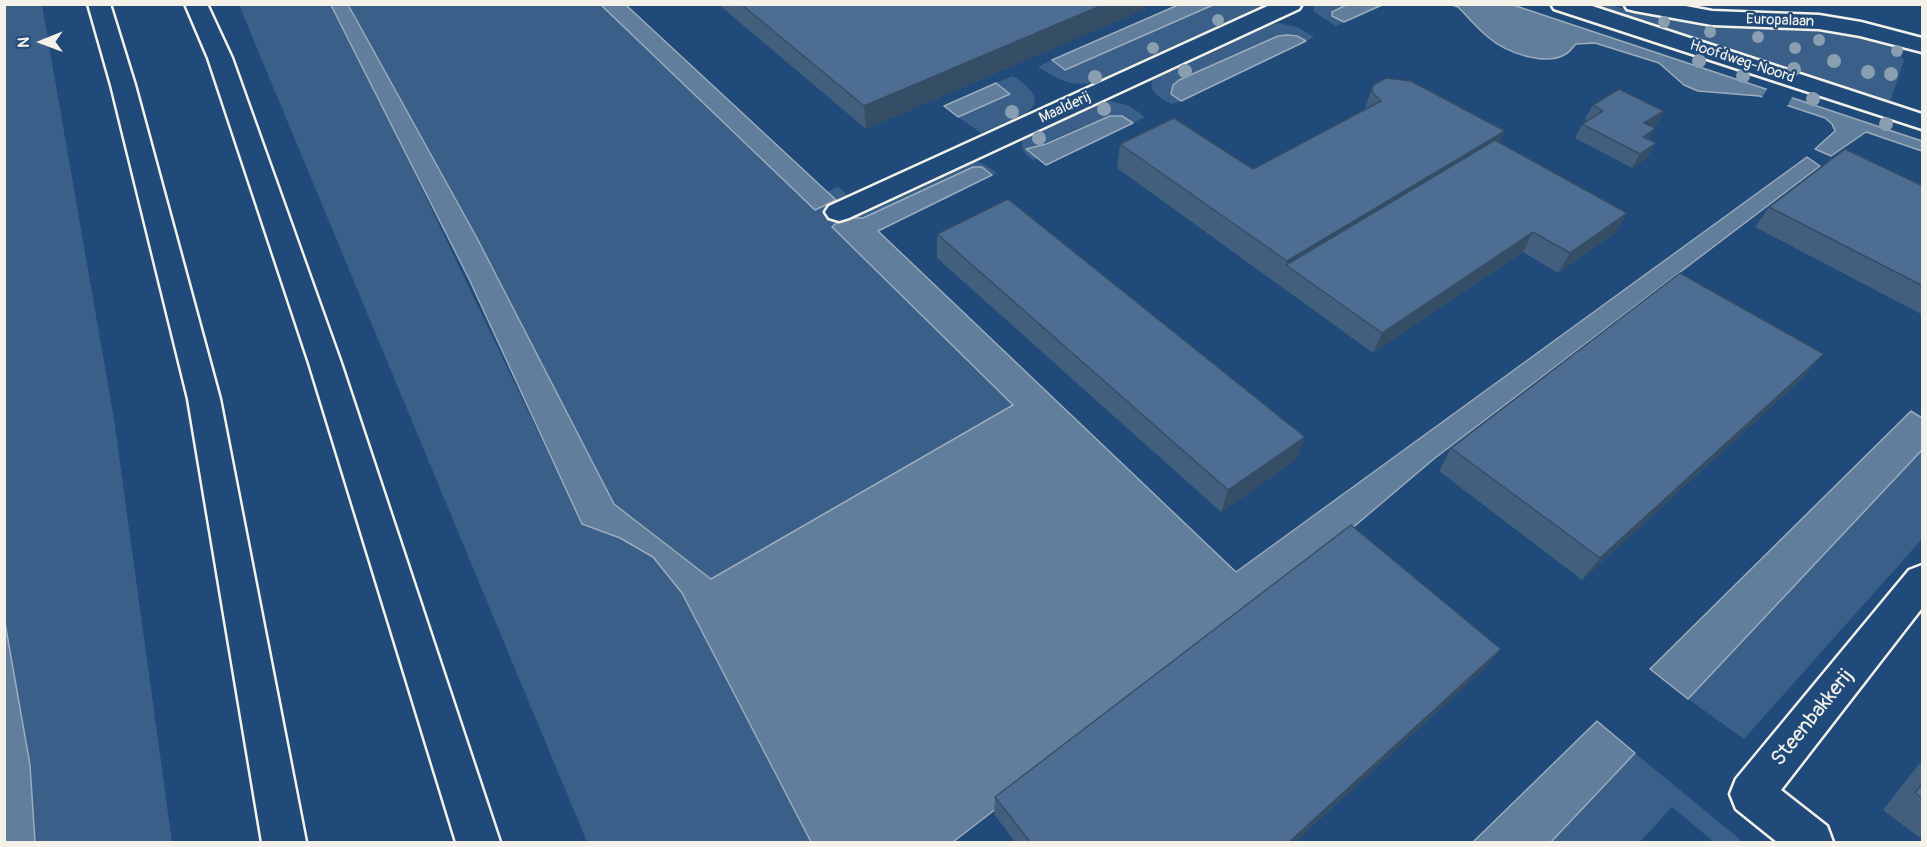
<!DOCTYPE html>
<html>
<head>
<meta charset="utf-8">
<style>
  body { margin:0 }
  #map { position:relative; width:1927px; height:847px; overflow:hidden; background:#1f4a7a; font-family:Pangolin,sans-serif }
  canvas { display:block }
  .frame { position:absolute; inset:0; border:6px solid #f4f1e8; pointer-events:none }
  .north { position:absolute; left:12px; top:12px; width:60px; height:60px; -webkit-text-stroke:4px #1f4a7a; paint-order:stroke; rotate:269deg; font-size:16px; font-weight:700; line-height:24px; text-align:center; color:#f4f1e8 }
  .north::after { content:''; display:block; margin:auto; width:21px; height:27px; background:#f4f1e8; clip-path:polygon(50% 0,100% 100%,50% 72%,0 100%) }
</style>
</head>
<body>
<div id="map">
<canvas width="1927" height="847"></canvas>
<div class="frame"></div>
<div class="north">N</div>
</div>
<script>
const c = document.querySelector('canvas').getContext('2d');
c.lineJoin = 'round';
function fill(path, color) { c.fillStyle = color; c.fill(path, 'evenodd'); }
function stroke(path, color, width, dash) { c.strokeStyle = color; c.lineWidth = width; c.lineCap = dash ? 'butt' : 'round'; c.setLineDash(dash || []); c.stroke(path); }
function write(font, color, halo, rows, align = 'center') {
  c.font = font + ' Pangolin,sans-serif'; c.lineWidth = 4.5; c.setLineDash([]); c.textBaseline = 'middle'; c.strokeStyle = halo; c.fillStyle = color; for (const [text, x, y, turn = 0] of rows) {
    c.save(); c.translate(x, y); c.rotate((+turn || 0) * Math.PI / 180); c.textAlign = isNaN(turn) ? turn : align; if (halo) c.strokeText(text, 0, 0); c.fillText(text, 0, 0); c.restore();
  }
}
fill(new Path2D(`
  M 4,5 L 42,5 L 114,419 L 172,842 L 35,842 L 30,765 L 4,617 Z
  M 239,5 L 331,5 L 357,53 L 582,524 L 620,538 L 654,557 L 682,593 L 811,842 L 587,842 Z
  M 348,5 L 601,5 L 815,210 L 835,199 L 827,192 L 838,187 L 864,208 L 967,160 L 982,163 L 997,173 L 992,175 L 982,167 L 973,167 L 863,218 L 847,217 L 832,227 L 1014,405 L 711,579 L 614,504 L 477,238 Z
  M 1213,5 L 1268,5 L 1093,83 C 1070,87 1057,79 1038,67 L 1052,60 L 1065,70 Z
  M 1314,5 L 1346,5 L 1336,9 L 1332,16 L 1344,22 L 1336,26 L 1314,12 Z
  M 1583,5 L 1609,5 L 1667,18 L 1724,27 L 1826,31 L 1896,43 L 1895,49 L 1904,60 L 1889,105 Z
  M 1279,23 L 1297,27 L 1314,37 L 1306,41 L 1297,36 L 1171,93 L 1181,101 L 1172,104 C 1161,98 1144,91 1155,77 L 1268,25 Z
  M 1013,76 C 1065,109 1012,119 981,133 L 958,117 L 1010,94 L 996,83 Z
  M 1111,101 L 1130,106 L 1145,117 L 1133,123 C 1129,120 1125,117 1121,116 C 1103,114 1049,143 1027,149 L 1038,158 L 1033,160 C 1024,153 1020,149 1023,138 L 1099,103 Z
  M 1922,450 L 1922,539 L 1744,739 L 1688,699 Z
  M 1635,753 L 1743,842 L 1714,842 L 1672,807 L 1640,842 L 1551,842 Z`), '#3a5f88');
const water = new Path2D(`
  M 331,5 L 348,5 L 356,19 L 477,238 L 614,504 L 711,579 L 1013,405 L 832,227 C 841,217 850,217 863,218 L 973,167 L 982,167 L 992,175 L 878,231 L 1236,572 L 1807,157 L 1820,166 L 1435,458 L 1266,601 L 953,842 L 811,842 L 682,593 L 653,557 L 620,538 L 582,524 L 469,279 Z
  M 601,5 L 626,5 L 836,200 L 815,210 Z
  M 1178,5 L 1213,5 L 1065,70 L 1052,60 Z
  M 1346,5 L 1346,4 L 1382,5 L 1344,22 L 1332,16 L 1332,12 Z
  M 1452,5 L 1513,5 L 1922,141 L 1922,151 L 1866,132 L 1831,156 L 1815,149 L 1835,131 L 1832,124 L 1825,118 L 1759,96 L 1698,91 L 1684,85 L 1659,63 L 1595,43 L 1576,44 C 1573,47 1570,52 1566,54 C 1545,67 1505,52 1488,37 C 1477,28 1468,17 1458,7 Z
  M 1287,35 L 1297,36 L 1306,41 L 1181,101 L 1171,94 L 1173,85 L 1179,80 L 1278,36 Z
  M 996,83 L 1010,94 L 958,117 L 944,106 Z
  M 1110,116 L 1122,116 L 1133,123 L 1046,165 L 1026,149 L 1046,144 Z
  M 1911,411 L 1922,418 L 1922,450 L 1688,699 L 1650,669 Z
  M 4,617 L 30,765 L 35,842 L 5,842 Z
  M 1597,721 L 1635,753 L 1551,842 L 1473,842 Z`);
fill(water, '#627e9d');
stroke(water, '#9cacbb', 1.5);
fill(new Path2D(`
  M 1769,86 L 1794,94 L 1786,108 L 1761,99 Z`), '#1f4a7a');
const minor = new Path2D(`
  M 1272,4 L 1302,4 L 1299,9 L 849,218 L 839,221 L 829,218 L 825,212 L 829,206 Z
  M 1551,4 L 1586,4 L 1922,114 L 1922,129 L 1554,9 Z
  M 1922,565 L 1922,608 L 1781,790 L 1827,826 L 1833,842 L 1777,842 L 1736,809 L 1730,794 L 1736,779 L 1909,570 Z`);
const major = new Path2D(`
  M 1624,4 L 1675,4 L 1712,11 L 1819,15 L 1861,22 L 1922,38 L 1922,52 L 1860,36 L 1819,29 L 1712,25 L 1635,11 L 1627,9 Z`);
const highway = new Path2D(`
  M 88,4 L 110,4 L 135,85 L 220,399 L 306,842 L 262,842 L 188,399 L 111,85 Z
  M 185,4 L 207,4 L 232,58 L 341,363 L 500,842 L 456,842 L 309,363 L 208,58 Z`);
stroke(minor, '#f4f1e8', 5);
stroke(major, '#f4f1e8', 5);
stroke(highway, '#f4f1e8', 5);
fill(minor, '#1f4a7a');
fill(major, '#1f4a7a');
fill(highway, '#1f4a7a');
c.fillStyle = '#8a9eb1';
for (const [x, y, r] of [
  [1218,20,6],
  [1664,22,6],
  [1710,32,6],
  [1758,37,6],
  [1819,40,6],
  [1153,48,6],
  [1795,48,6],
  [1897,51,6],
  [1699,61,7],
  [1834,61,7],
  [1794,69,7],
  [1185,71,7],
  [1868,72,7],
  [1891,74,7],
  [1743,76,7],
  [1095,77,7],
  [1813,99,7],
  [1104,109,7],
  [1012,112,7],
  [1886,124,7],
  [1039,138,7]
]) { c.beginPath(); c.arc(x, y, r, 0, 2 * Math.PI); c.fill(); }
fill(new Path2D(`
  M 718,4 L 1146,4 L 1145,9 L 866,129 Z
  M 1373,85 L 1505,131 L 1500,143 L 1627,213 L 1615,233 L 1558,273 L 1523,252 L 1373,353 L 1117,168 L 1120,144 L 1253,169 L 1365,109 Z
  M 1593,105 L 1664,111 L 1656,125 L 1652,127 L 1649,140 L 1656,143 L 1647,158 L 1632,168 L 1575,138 L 1582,124 L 1587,120 L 1585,119 Z
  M 1923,186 L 1923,315 L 1755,227 L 1769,207 Z
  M 937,234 L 1305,437 L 1296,460 L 1221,512 L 937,258 Z
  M 1803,378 L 1582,580 L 1439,471 L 1451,448 Z
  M 1501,649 L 1484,669 L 1294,843 L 1016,843 L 994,814 L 995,797 Z
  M 1923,759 L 1923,840 L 1883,810 Z`), '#425f7e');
fill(new Path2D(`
  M 1105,4 L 1146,4 L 1145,9 L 866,129 L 864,106 Z
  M 1664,111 L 1656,125 L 1636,137 L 1644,123 Z
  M 1656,128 L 1647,143 L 1643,137 Z
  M 1505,131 L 1494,155 L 1286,265 L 1287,261 Z
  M 1656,143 L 1647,158 L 1632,168 L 1640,154 Z
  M 1627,213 L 1615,233 L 1558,273 L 1570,253 Z
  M 1533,232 L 1523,252 L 1373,353 L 1382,333 Z
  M 1824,354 L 1803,378 L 1582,580 L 1600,558 Z
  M 1305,437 L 1296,460 L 1221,512 L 1228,490 Z
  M 1501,649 L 1484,669 L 1294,843 L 1288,843 Z`), '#364d66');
const building = new Path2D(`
  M 741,4 L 1105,4 L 864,106 Z
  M 1386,78 L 1411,81 L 1505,131 L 1287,261 L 1120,144 L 1174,118 L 1253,169 L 1381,101 L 1372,92 L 1373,85 Z
  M 1619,89 L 1664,111 L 1644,123 L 1656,128 L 1643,137 L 1656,143 L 1640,154 L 1582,124 L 1603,111 L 1593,105 Z
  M 1495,140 L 1627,213 L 1570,253 L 1533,232 L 1382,333 L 1286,265 Z
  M 1845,149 L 1923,186 L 1923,286 L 1769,207 Z
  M 1008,199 L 1305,437 L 1228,490 L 937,234 Z
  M 1680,273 L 1824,354 L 1600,558 L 1451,448 Z
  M 1351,525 L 1501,649 L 1288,843 L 1031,843 L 995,797 Z
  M 1923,782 L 1923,799 L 1915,793 Z`);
fill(building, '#4d6e92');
stroke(building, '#364d66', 1.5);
write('15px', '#f4f1e8', '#1f4a7a', [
  ["Europalaan",1780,21,2],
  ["Hoofdweg-Noord",1742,62,18],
  ["Maalderij",1065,108,-25]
]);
write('21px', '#f4f1e8', '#1f4a7a', [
  ["Steenbakkerij",1813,718,-51]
]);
</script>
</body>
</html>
